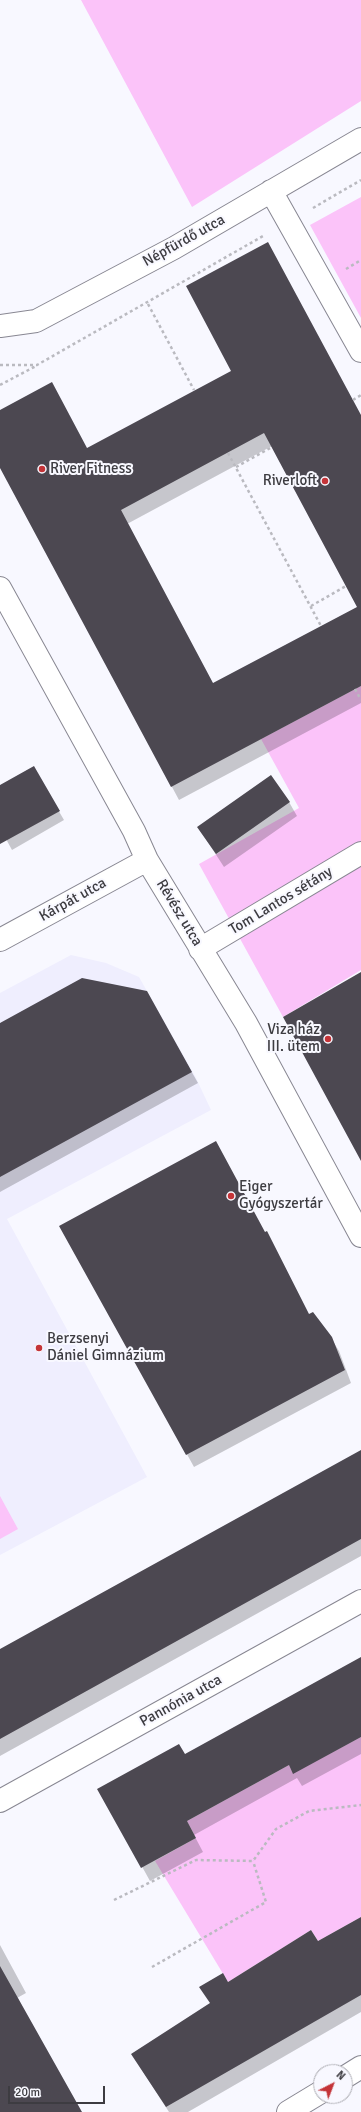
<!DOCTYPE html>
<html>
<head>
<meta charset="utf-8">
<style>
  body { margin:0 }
  #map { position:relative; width:361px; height:2112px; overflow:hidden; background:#f8f8ff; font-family:Signika,sans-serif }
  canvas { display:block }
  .north { position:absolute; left:313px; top:2064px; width:40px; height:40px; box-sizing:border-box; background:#f8f8ff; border:1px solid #adadb3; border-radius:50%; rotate:42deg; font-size:11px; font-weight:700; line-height:16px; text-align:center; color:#3d3c41 }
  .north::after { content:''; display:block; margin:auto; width:14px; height:18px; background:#c43438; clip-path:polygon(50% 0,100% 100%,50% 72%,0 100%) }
  .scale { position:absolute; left:8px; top:2086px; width:97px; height:18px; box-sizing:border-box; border:2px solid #3d3c41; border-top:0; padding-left:5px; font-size:12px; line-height:14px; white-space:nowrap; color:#3d3c41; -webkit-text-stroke:3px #f8f8ff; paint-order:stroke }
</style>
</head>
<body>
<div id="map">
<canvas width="361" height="2112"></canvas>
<div class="north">N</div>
<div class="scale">20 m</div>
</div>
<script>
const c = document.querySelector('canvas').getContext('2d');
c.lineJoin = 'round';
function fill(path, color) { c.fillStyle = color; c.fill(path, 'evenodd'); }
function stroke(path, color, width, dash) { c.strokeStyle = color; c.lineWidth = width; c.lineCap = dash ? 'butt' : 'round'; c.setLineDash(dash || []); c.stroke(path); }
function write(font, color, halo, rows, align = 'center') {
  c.font = font + ' Signika,sans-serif'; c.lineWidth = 4; c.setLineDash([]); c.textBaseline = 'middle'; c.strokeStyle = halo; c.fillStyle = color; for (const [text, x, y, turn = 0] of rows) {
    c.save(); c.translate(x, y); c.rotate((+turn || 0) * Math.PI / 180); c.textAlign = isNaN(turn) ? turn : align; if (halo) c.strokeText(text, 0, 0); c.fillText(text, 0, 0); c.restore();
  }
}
fill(new Path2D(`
  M 71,955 L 106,963 L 139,977 L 195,1076 L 211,1110 L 7,1219 L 147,1477 L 0,1555 L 0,993 Z`), '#efeefe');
fill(new Path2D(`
  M 81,0 L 361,0 L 361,101 L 192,207 Z
  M 361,197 L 361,318 L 310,225 Z
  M 361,686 L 361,970 L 283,1017 L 199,864 L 299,808 L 261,739 Z
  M 0,1496 L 18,1529 L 0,1539 Z
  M 361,1737 L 361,1917 L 318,1941 L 311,1930 L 228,1982 L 155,1861 L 196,1838 L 187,1821 L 289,1765 L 293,1773 Z`), '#fbc3f9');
fill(new Path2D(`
  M 0,411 L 87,449 L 361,416 L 361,703 L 179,800 L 0,466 ZM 272,446 L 358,607 L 213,684 L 127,524 Z
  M 33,767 L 64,820 L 12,850 L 0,828 L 0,786 Z
  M 289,802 L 297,816 L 224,867 L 198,827 Z
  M 146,992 L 198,1083 L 0,1192 L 0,1024 Z
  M 61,1226 L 309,1315 L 331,1338 L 339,1351 L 351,1383 L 194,1467 Z
  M 361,1451 L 361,1556 L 0,1756 L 0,1650 Z
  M 361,1659 L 361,1754 L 302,1786 L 297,1778 L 194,1835 L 203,1852 L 150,1881 L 99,1789 L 185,1755 Z
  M 361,1918 L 361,2012 L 188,2112 L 169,2112 L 140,2067 L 210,2004 L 228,1984 L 318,1942 Z
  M 0,1945 L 26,1993 L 17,1998 L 81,2112 L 0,2112 Z`), '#0003');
fill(new Path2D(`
  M 268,242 L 361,415 L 361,686 L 171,787 L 0,468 L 0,410 L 52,382 L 87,448 L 231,371 L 186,286 ZM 264,433 L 357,607 L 213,683 L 121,510 Z
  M 34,766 L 60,811 L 0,844 L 0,785 Z
  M 271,775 L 290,802 L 216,854 L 197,827 Z
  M 361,972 L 361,1161 L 283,1017 Z
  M 82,978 L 147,991 L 192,1072 L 0,1177 L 0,1023 Z
  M 216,1141 L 265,1232 L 267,1231 L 309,1314 L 313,1312 L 332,1337 L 345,1370 L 186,1455 L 59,1226 Z
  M 361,1450 L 361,1539 L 0,1739 L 0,1649 Z
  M 361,1657 L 361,1737 L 293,1774 L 289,1765 L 187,1821 L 196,1838 L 141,1868 L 97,1789 L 179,1744 L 185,1754 Z
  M 361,1917 L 361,1995 L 166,2107 L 131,2054 L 210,2003 L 199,1987 L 223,1973 L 228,1982 L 311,1930 L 318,1941 Z
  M 0,1966 L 82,2112 L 0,2112 Z`), '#4c4851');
const minor = new Path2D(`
  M 271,191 L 361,351
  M 0,326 L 36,321 L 174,248 L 361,139
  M 0,588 L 134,831 L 147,860 L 246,1023 L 361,1236
  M 0,940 L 147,860
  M 200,949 L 361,853
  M 0,1801 L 361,1601
  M 345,2077 L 361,2067
  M 288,2112 L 321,2092`);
stroke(minor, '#888792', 24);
stroke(new Path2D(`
  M 313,208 L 361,180
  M 346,269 L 361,260
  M 148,304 L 194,390
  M 0,365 L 37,365 L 263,236
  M 0,385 L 36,366
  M 353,400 L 361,395
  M 228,453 L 321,626
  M 236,467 L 272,447
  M 311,606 L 346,586
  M 355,689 L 361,700
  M 114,1900 L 196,1860 L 253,1861 L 276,1829 L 309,1811 L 361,1805
  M 152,1967 L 266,1902 L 253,1861`), '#babac0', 2.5, [3, 3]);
stroke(minor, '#fff', 22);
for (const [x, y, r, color] of [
  [42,469,4,"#c43438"],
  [325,481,4,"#c43438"],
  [328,1039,4,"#c43438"],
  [231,1196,4,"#c43438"],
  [39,1348,4,"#c43438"]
]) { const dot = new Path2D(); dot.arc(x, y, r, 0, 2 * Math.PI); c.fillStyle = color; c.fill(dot); stroke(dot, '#f8f8ff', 1.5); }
write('15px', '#3d3c41', '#f8f8ff', [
  ["Népfürdő utca",184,241,-29],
  ["Kárpát utca",73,900,-29],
  ["Tom Lantos sétány",281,901,-31],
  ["Révész utca",179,913,59],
  ["Pannónia utca",181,1701,-29]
]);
write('15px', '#3d3c41', '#f8f8ff', [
  ["River Fitness",50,469],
  ["Riverloft",317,481,"right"],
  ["Viza ház",320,1030,"right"],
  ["III. ütem",320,1047,"right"],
  ["Eiger",239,1187],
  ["Gyógyszertár",239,1204],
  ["Berzsenyi",47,1339],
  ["Dániel Gimnázium",47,1356]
], 'left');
</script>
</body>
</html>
